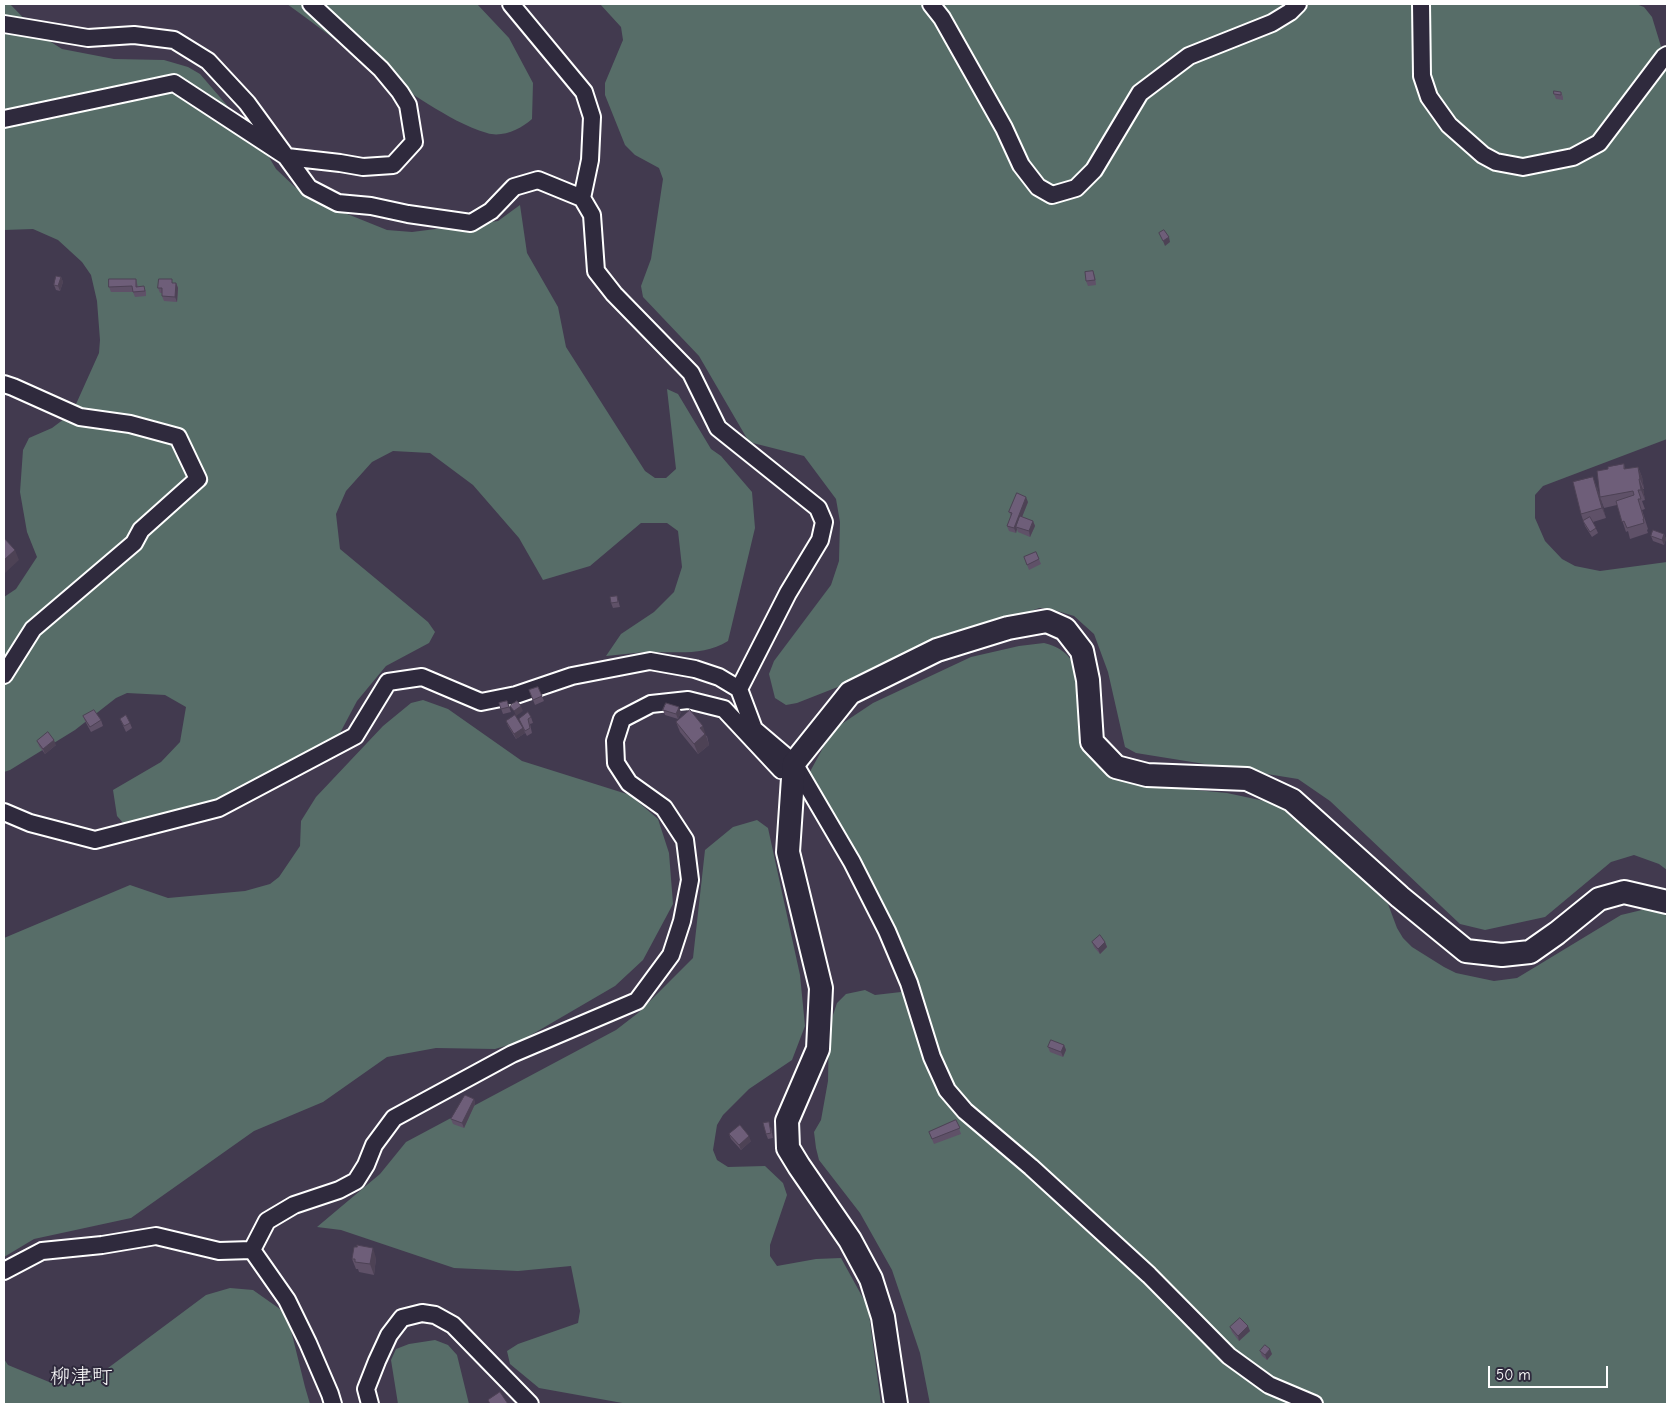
<!DOCTYPE html>
<html>
<head>
<meta charset="utf-8">
<style>
  body { margin:0 }
  #map { position:relative; width:1671px; height:1408px; overflow:hidden; background:#423a4f; font-family:"Comic Neue",sans-serif }
  canvas { display:block }
  .frame { position:absolute; inset:0; border:5px solid #fff; pointer-events:none }
  .scale { position:absolute; left:1488px; top:1366px; width:120px; height:22px; box-sizing:border-box; border:2px solid #fff; border-top:0; padding-left:6px; font-size:15px; line-height:18px; white-space:nowrap; color:#fff; -webkit-text-stroke:4px #2f2a3d; paint-order:stroke }
</style>
</head>
<body>
<div id="map">
<canvas width="1671" height="1408"></canvas>
<div class="frame"></div>
<div class="scale">50 m</div>
</div>
<script>
const c = document.querySelector('canvas').getContext('2d');
c.lineJoin = 'round';
function fill(path, color) { c.fillStyle = color; c.fill(path, 'evenodd'); }
function stroke(path, color, width, dash) { c.strokeStyle = color; c.lineWidth = width; c.lineCap = dash ? 'butt' : 'round'; c.setLineDash(dash || []); c.stroke(path); }
function write(font, color, halo, rows, align = 'center') {
  c.font = font + ' "Comic Neue","Klee One",sans-serif'; c.lineWidth = 4; c.setLineDash([]); c.textBaseline = 'middle'; c.strokeStyle = halo; c.fillStyle = color; for (const [text, x, y, turn = 0] of rows) {
    c.save(); c.translate(x, y); c.rotate((+turn || 0) * Math.PI / 180); c.textAlign = isNaN(turn) ? turn : align; if (halo) c.strokeText(text, 0, 0); c.fillText(text, 0, 0); c.restore();
  }
}
fill(new Path2D(`
  M 4,4 L 10,4 L 40,35 L 62,49 L 114,59 L 164,60 L 188,67 L 200,74 L 263,147 L 276,169 L 295,187 L 330,207 L 387,230 L 412,232 L 498,221 L 520,205 L 527,253 L 558,307 L 566,347 L 645,471 L 655,478 L 666,478 L 676,469 L 667,389 L 678,394 L 711,449 L 721,456 L 752,492 L 755,528 L 728,641 C 703,657 673,651 645,652 C 632,653 619,655 606,656 L 621,634 L 654,612 L 674,592 L 682,567 L 678,531 L 667,523 L 641,523 L 590,566 L 543,580 L 519,538 L 473,485 L 430,453 L 393,451 L 372,462 L 346,491 L 336,514 L 340,549 L 428,622 L 435,632 L 429,643 L 386,666 L 357,701 L 340,733 L 323,752 L 232,799 L 125,825 L 117,816 L 113,790 L 161,762 L 180,742 L 186,707 L 165,695 L 127,693 L 116,698 L 75,730 L 10,770 L 4,772 L 4,597 L 16,589 L 37,557 L 27,532 L 20,492 L 23,450 L 29,438 L 52,428 L 72,413 L 99,353 L 100,340 L 97,301 L 91,275 L 82,262 L 58,240 L 33,229 L 4,230 Z
  M 287,4 L 477,4 L 509,38 L 533,83 L 532,119 C 521,129 502,138 487,133 C 466,127 446,115 428,104 C 379,74 334,38 287,4 Z
  M 600,4 L 1636,4 L 1644,7 L 1652,17 L 1667,66 L 1667,439 L 1543,486 L 1535,495 L 1535,518 L 1545,541 L 1562,559 L 1575,566 L 1600,571 L 1667,562 L 1667,870 L 1659,864 L 1634,855 L 1611,862 L 1545,917 L 1485,930 L 1460,924 L 1330,801 L 1298,779 L 1136,753 L 1125,747 L 1108,672 L 1094,634 L 1074,616 L 1051,609 L 1039,608 L 797,703 L 786,705 L 775,698 L 769,674 L 774,661 L 831,585 L 839,561 L 840,522 L 836,499 L 804,456 L 749,442 L 699,356 L 643,297 L 641,286 L 651,259 L 663,179 L 659,168 L 635,155 L 625,145 L 605,95 L 605,83 L 623,40 L 621,27 Z
  M 1044,643 C 1057,646 1065,651 1073,662 L 1092,758 L 1100,768 L 1110,775 L 1133,784 L 1227,793 L 1269,802 L 1293,811 L 1339,852 L 1388,904 L 1397,928 L 1403,938 L 1412,947 L 1444,967 L 1456,973 L 1494,981 L 1517,978 L 1621,915 L 1646,909 L 1659,911 L 1667,916 L 1667,1404 L 930,1404 L 920,1353 L 892,1270 L 860,1213 L 819,1160 L 816,1148 L 814,1132 L 821,1120 L 828,1081 L 829,1027 L 837,1003 L 846,994 L 865,990 L 875,995 L 901,992 L 906,979 L 806,779 L 824,746 L 840,725 L 873,703 L 971,657 L 1019,646 Z
  M 423,700 L 448,709 L 522,761 L 630,795 L 658,819 L 669,853 L 673,904 L 643,960 L 615,986 L 519,1042 L 495,1049 L 436,1048 L 387,1057 L 323,1102 L 254,1131 L 131,1218 L 34,1239 L 4,1257 L 4,938 L 130,885 L 168,898 L 245,891 L 270,884 L 279,877 L 300,846 L 301,821 L 316,797 L 383,726 L 411,703 Z
  M 757,820 L 768,828 L 800,975 L 805,1026 L 792,1060 L 749,1089 L 723,1115 L 717,1125 L 713,1150 L 717,1160 L 728,1167 L 765,1166 L 783,1183 L 787,1195 L 770,1245 L 770,1256 L 777,1266 L 816,1259 L 841,1258 L 868,1307 L 881,1404 L 628,1404 L 539,1388 L 510,1364 L 507,1351 L 518,1344 L 578,1323 L 580,1311 L 571,1266 L 518,1271 L 454,1268 L 341,1230 L 317,1227 L 380,1174 L 406,1142 L 616,1030 L 638,1013 L 693,958 L 705,850 L 733,827 Z
  M 230,1288 L 253,1290 L 287,1314 L 305,1387 L 310,1404 L 4,1404 L 4,1359 L 8,1365 L 54,1384 L 68,1384 L 104,1371 L 206,1295 Z
  M 435,1340 L 448,1345 L 457,1355 L 469,1404 L 398,1404 L 391,1360 L 396,1349 L 409,1344 Z`), '#576d68');
const street = new Path2D(`
  M 511,4 L 584,92 L 592,117 L 590,160 L 582,198
  M 931,4 L 942,18 L 1004,128 L 1021,165 L 1038,187 L 1052,195 L 1076,188 L 1094,170 L 1140,93 L 1189,56 L 1272,23 L 1290,12 L 1298,4
  M 1421,4 L 1422,76 L 1429,97 L 1449,125 L 1483,155 L 1496,162 L 1523,167 L 1573,157 L 1599,143 L 1664,57 L 1667,55
  M 4,24 L 88,38 L 134,35 L 174,40 L 208,61 L 247,103 L 309,188 L 338,203 L 371,206 L 408,214 L 471,223 L 491,211 L 514,187 L 538,180 L 582,198 L 592,215 L 596,271 L 614,294 L 691,373 L 718,428 L 818,508 L 824,522 L 820,540 L 788,593 L 739,689
  M 4,119 L 174,83 L 287,157 L 340,163 L 363,167 L 393,165 L 414,142 L 408,105 L 400,92 L 381,69 L 311,4
  M 4,384 L 13,387 L 80,417 L 130,424 L 178,437 L 198,479 L 141,530 L 134,543 L 33,629 L 4,675
  M 4,812 L 30,823 L 95,840 L 219,808 L 355,736 L 388,682 L 422,677 L 481,702 L 516,695 L 572,676 L 650,661 L 695,669 L 719,677 L 739,689 L 754,729 L 794,763 L 852,862 L 887,931 L 909,983 L 932,1057 L 947,1090 L 965,1111 L 1031,1167 L 1149,1275 L 1229,1356 L 1269,1385 L 1314,1404
  M 252,1250 L 267,1221 L 294,1205 L 339,1190 L 356,1181 L 366,1165 L 374,1145 L 394,1118 L 512,1054 L 637,1001 L 671,955 L 682,921 L 690,880 L 685,840 L 664,808 L 629,783 L 616,763 L 615,741 L 622,719 L 651,704 L 688,700 L 724,709 L 781,770 L 794,763
  M 252,1250 L 287,1300 L 308,1343 L 330,1394 L 333,1404
  M 4,1271 L 42,1251 L 102,1245 L 156,1236 L 219,1251 L 252,1250
  M 370,1404 L 366,1389 L 377,1361 L 389,1335 L 402,1318 L 422,1313 L 435,1315 L 453,1325 L 530,1404`);
const secondary = new Path2D(`
  M 896,1404 L 883,1317 L 871,1279 L 850,1240 L 799,1166 L 788,1148 L 787,1121 L 818,1049 L 821,988 L 788,852 L 794,763 L 850,693 L 937,650 L 1008,628 L 1047,621 L 1065,629 L 1082,651 L 1088,680 L 1092,742 L 1116,767 L 1147,775 L 1247,779 L 1292,800 L 1400,897 L 1466,951 L 1502,955 L 1530,952 L 1557,933 L 1599,899 L 1624,892 L 1667,902`);
stroke(street, '#fff', 20);
stroke(secondary, '#fff', 26);
stroke(street, '#2f2a3d', 16);
stroke(secondary, '#2f2a3d', 22);
fill(new Path2D(`
  M 1561,92 L 1563,97 L 1563,100 L 1556,99 L 1554,94 Z
  M 1093,271 L 1095,276 L 1096,285 L 1088,286 L 1086,281 Z
  M 61,277 L 63,282 L 60,291 L 56,290 L 54,285 Z
  M 136,279 L 138,287 L 146,291 L 146,296 L 135,297 L 133,292 L 111,292 L 109,287 Z
  M 173,283 L 176,283 L 178,288 L 177,302 L 164,301 L 162,296 L 162,293 L 160,293 L 158,288 Z
  M 1624,464 L 1625,469 L 1638,467 L 1642,477 L 1644,489 L 1643,489 L 1645,500 L 1642,501 L 1645,509 L 1642,510 L 1648,529 L 1647,530 L 1648,533 L 1630,539 L 1628,531 L 1626,532 L 1617,505 L 1604,508 L 1600,497 L 1608,469 Z
  M 1597,487 L 1606,518 L 1593,522 L 1598,533 L 1592,537 L 1585,526 L 1581,514 Z
  M 1028,502 L 1022,517 L 1033,521 L 1035,526 L 1030,537 L 1018,532 L 1017,529 L 1016,533 L 1009,531 L 1007,526 L 1011,516 L 1009,512 Z
  M 1664,534 L 1666,539 L 1664,545 L 1653,541 L 1651,536 Z
  M 1036,552 L 1041,564 L 1029,570 L 1024,557 Z
  M 617,596 L 620,607 L 613,608 L 611,603 Z
  M 538,687 L 544,701 L 535,705 L 529,690 Z
  M 507,701 L 511,712 L 503,714 L 499,703 Z
  M 663,710 L 681,712 L 678,719 L 665,715 Z
  M 83,716 L 101,720 L 103,726 L 91,732 L 85,721 Z
  M 531,717 L 533,723 L 530,724 L 532,733 L 527,736 L 523,729 L 525,733 L 516,739 L 508,726 L 506,721 L 521,724 L 519,719 Z
  M 120,719 L 130,723 L 132,728 L 126,732 Z
  M 676,722 L 707,736 L 709,745 L 698,754 L 680,732 Z
  M 37,741 L 56,745 L 45,754 L 39,746 Z
  M 1092,942 L 1105,942 L 1107,947 L 1100,954 L 1094,947 Z
  M 1064,1045 L 1066,1050 L 1063,1057 L 1050,1052 L 1048,1047 Z
  M 474,1099 L 475,1104 L 464,1128 L 453,1124 L 451,1119 Z
  M 956,1120 L 961,1134 L 934,1144 L 929,1132 Z
  M 771,1127 L 773,1138 L 768,1139 L 766,1134 Z
  M 729,1134 L 751,1141 L 741,1150 L 731,1139 Z
  M 376,1258 L 374,1275 L 359,1272 L 358,1269 L 356,1269 L 352,1259 Z
  M 1230,1327 L 1250,1331 L 1239,1341 L 1232,1332 Z
  M 1260,1351 L 1272,1354 L 1267,1360 L 1262,1356 Z`), '#5f5168');
fill(new Path2D(`
  M 1169,237 L 1170,242 L 1165,246 L 1163,241 Z
  M 61,277 L 63,282 L 60,291 L 58,286 Z
  M 176,283 L 178,288 L 177,302 L 175,297 Z
  M 1638,467 L 1642,477 L 1644,489 L 1640,479 Z
  M 1593,477 L 1597,487 L 1606,518 L 1602,508 Z
  M 1639,479 L 1643,489 L 1645,500 L 1641,490 Z
  M 1026,497 L 1028,502 L 1018,527 L 1016,527 L 1017,529 L 1016,533 L 1014,528 Z
  M 1033,521 L 1035,526 L 1030,537 L 1029,531 Z
  M 1664,534 L 1666,539 L 1664,545 L 1662,540 Z
  M 15,550 L 19,560 L 4,574 L 4,560 Z
  M 521,706 L 523,711 L 516,716 L 514,711 Z
  M 679,707 L 681,712 L 678,719 L 676,714 Z
  M 703,726 L 709,745 L 698,754 L 694,744 L 700,728 Z
  M 523,728 L 525,733 L 516,739 L 514,734 Z
  M 54,740 L 56,745 L 45,754 L 43,749 Z
  M 1105,942 L 1107,947 L 1100,954 L 1098,949 Z
  M 1064,1045 L 1066,1050 L 1063,1057 L 1061,1052 Z
  M 474,1099 L 475,1104 L 464,1128 L 462,1123 Z
  M 749,1136 L 751,1141 L 741,1150 L 739,1145 Z
  M 373,1248 L 376,1258 L 374,1275 L 370,1264 Z
  M 1248,1326 L 1250,1331 L 1239,1341 L 1238,1336 Z
  M 1270,1349 L 1272,1354 L 1267,1360 L 1265,1355 Z`), '#4d4255');
const building = new Path2D(`
  M 1554,91 L 1561,92 L 1561,95 L 1554,94 Z
  M 1164,230 L 1169,237 L 1163,241 L 1159,233 Z
  M 1093,271 L 1095,280 L 1086,281 L 1085,272 Z
  M 56,276 L 61,277 L 58,286 L 54,285 Z
  M 109,279 L 136,279 L 136,287 L 144,286 L 145,291 L 133,292 L 132,286 L 109,287 Z
  M 159,279 L 172,279 L 172,283 L 176,283 L 175,297 L 162,296 L 162,288 L 158,288 Z
  M 1624,464 L 1624,469 L 1638,467 L 1640,479 L 1639,479 L 1641,490 L 1638,490 L 1641,499 L 1638,499 L 1644,519 L 1643,519 L 1644,523 L 1627,528 L 1624,521 L 1622,522 L 1616,501 L 1634,495 L 1633,491 L 1600,497 L 1597,471 L 1608,469 L 1608,467 Z
  M 1593,477 L 1602,508 L 1581,514 L 1573,482 Z
  M 1017,493 L 1026,497 L 1014,528 L 1007,526 L 1012,513 L 1009,512 Z
  M 1020,516 L 1033,521 L 1029,531 L 1016,527 Z
  M 1590,517 L 1596,528 L 1590,532 L 1583,521 Z
  M 1653,530 L 1664,534 L 1662,540 L 1651,536 Z
  M 4,538 L 15,550 L 4,560 Z
  M 1036,552 L 1039,559 L 1027,565 L 1024,557 Z
  M 617,596 L 618,602 L 611,603 L 610,597 Z
  M 538,687 L 542,696 L 533,700 L 529,690 Z
  M 507,701 L 509,707 L 501,709 L 499,703 Z
  M 517,701 L 521,706 L 514,711 L 510,706 Z
  M 666,703 L 679,707 L 676,714 L 663,710 Z
  M 94,710 L 101,720 L 90,727 L 83,716 Z
  M 690,710 L 703,726 L 700,728 L 705,734 L 694,744 L 676,722 Z
  M 528,712 L 531,717 L 528,719 L 530,728 L 525,731 L 519,719 Z
  M 126,715 L 130,723 L 124,726 L 120,719 Z
  M 515,715 L 523,728 L 514,734 L 506,721 Z
  M 48,732 L 54,740 L 43,749 L 37,741 Z
  M 1100,935 L 1105,942 L 1098,949 L 1092,942 Z
  M 1051,1040 L 1064,1045 L 1061,1052 L 1048,1047 Z
  M 465,1095 L 474,1099 L 462,1123 L 451,1119 Z
  M 956,1120 L 960,1128 L 932,1139 L 929,1132 Z
  M 769,1122 L 771,1133 L 766,1134 L 763,1123 Z
  M 740,1125 L 749,1136 L 739,1145 L 729,1134 Z
  M 357,1245 L 373,1248 L 370,1264 L 355,1262 L 355,1259 L 352,1259 L 354,1247 L 357,1247 Z
  M 1240,1318 L 1248,1326 L 1238,1336 L 1230,1327 Z
  M 1265,1345 L 1270,1349 L 1265,1355 L 1260,1351 Z
  M 500,1392 L 508,1404 L 490,1404 L 488,1400 Z`);
fill(building, '#6e5e79');
stroke(building, '#4d4255', 1);
write('21px', '#fff', '#2f2a3d', [
  ["柳津町",81,1377]
]);
</script>
</body>
</html>
